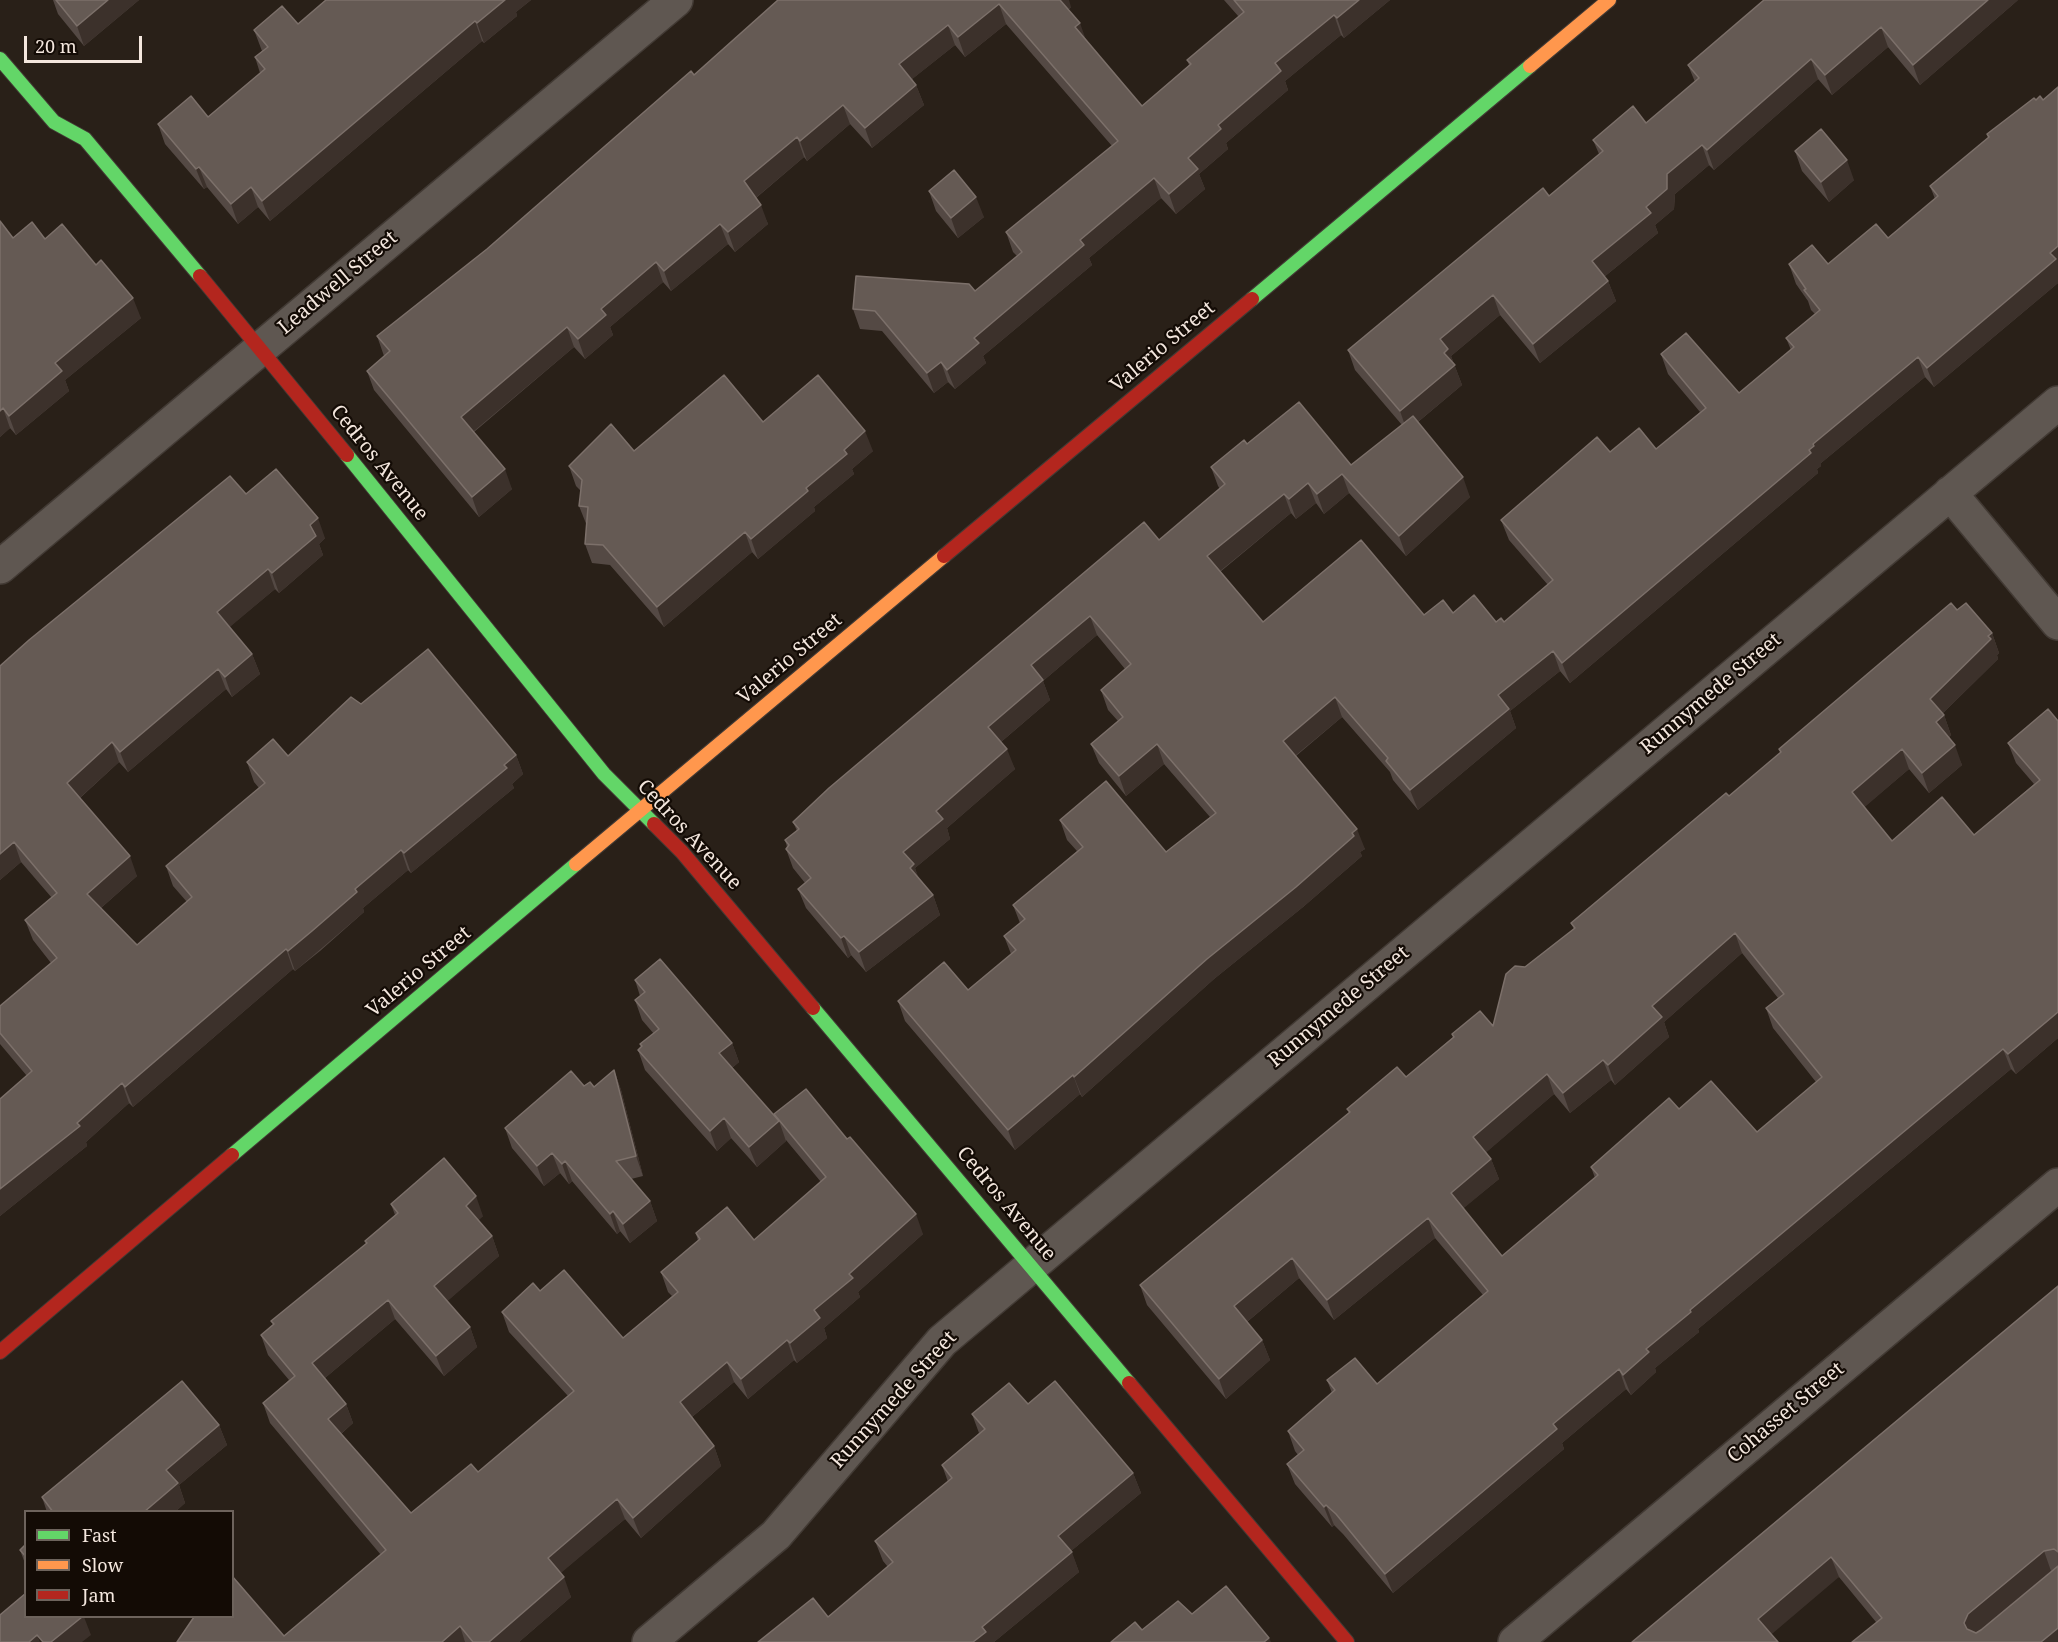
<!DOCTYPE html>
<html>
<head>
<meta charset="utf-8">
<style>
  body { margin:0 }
  #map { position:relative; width:2058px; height:1642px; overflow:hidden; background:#292018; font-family:"Noto Serif",serif }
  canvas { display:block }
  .legend { position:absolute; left:24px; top:1510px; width:210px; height:108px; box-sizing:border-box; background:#130b05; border:2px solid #6d635c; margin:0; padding:8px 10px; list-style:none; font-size:18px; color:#f4e7de }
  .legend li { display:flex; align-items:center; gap:12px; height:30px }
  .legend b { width:30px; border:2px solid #6d635c }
  .scale { position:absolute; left:24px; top:36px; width:118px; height:27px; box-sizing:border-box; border:3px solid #f4e7de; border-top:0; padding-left:8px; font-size:18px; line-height:21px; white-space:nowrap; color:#f4e7de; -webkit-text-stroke:4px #130b05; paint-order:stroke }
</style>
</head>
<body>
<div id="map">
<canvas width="2058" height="1642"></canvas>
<ul class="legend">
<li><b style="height:8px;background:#63d668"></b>Fast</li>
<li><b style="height:8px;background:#ff974d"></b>Slow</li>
<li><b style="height:8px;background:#b3261e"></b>Jam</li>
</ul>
<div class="scale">20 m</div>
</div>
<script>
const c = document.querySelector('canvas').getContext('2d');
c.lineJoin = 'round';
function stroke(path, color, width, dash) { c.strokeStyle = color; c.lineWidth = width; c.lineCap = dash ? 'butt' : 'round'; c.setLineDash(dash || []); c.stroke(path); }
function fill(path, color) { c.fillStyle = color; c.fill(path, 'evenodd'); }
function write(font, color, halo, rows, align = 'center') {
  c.font = font + ' "Noto Serif",serif'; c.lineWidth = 4.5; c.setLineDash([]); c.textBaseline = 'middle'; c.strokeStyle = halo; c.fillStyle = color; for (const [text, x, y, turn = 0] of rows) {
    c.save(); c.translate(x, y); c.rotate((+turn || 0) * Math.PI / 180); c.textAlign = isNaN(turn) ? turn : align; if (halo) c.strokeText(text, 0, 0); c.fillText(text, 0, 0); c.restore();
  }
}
const street = new Path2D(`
  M 1950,493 L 2058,623
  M 0,567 L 676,0
  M 649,1642 L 776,1535 L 942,1341 L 2058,403
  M 1515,1642 L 2058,1185`);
const fast = new Path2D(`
  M 0,59 L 54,122 L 85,139 L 200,276
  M 1252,299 L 1530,66
  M 347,455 L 604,774 L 654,824
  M 813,1008 L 1129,1383
  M 232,1155 L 576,864`);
const slow = new Path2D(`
  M 1530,66 L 1609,0
  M 576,864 L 944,556`);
const jam = new Path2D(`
  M 200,276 L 347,455
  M 944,556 L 1252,299
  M 654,824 L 682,852 L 813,1008
  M 0,1352 L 232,1155
  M 1129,1383 L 1347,1642`);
stroke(street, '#423a34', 36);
stroke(fast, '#423a34', 16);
stroke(slow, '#423a34', 16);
stroke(jam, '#423a34', 16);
stroke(street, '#5f5751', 33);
stroke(fast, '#63d668', 14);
stroke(slow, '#ff974d', 14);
stroke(jam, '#b3261e', 14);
fill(new Path2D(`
  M 53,0 L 139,0 L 84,46 L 58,14 Z
  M 326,0 L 531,0 L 516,12 L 517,16 L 484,43 L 482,41 L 270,221 L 258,207 L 238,224 L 207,187 L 204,189 L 165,144 L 158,124 L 208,117 L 260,73 L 255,57 L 262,51 L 254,30 L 298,24 Z
  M 778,0 L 1071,7 L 1068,10 L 1086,40 L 1142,106 L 1189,65 L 1187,60 L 1239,17 L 1224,0 L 1390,0 L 1344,38 L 1341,35 L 1285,81 L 1288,90 L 1226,143 L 1228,149 L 1199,174 L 1205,189 L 1176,214 L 1161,198 L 1089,258 L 1092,265 L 983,356 L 986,363 L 955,389 L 948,382 L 934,393 L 882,331 L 860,329 L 853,309 L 975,291 L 1017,256 L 1013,252 L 1006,232 L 1112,146 L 1006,24 L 965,57 L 955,45 L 912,79 L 916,85 L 924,105 L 872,148 L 850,124 L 807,161 L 804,157 L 756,198 L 768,224 L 735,252 L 728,244 L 671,291 L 663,282 L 610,327 L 613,335 L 585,359 L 574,347 L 474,432 L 512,489 L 479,517 L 374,390 L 367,371 L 384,356 L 377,336 L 487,249 L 694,75 Z
  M 2018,0 L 1920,85 L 1888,47 L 1832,95 L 1818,79 L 1714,170 L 1709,165 L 1675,194 L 1674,209 L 1655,225 L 1658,233 L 1604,277 L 1608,281 L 1616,301 L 1540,363 L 1500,315 L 1451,356 L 1462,385 L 1418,422 L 1470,497 L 1406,556 L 1349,493 L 1324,514 L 1316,503 L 1296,519 L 1291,513 L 1220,572 L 1263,622 L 1424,615 L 1453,613 L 1496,622 L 1504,622 L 1548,585 L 1509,540 L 1501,520 L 1610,452 L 1656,449 L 1700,412 L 1668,374 L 1661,354 L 1739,393 L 1791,350 L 1786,338 L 1815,314 L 1811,310 L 1808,301 L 1796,284 L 1789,264 L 1828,264 L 1888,238 L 1935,199 L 1930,186 L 1988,138 L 1987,134 L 2036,100 L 2043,100 L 2058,87 L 2058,283 L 1934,387 L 1925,377 L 1821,463 L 1821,466 L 1817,469 L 1818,473 L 1570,683 L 1560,671 L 1510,711 L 1516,728 L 1418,810 L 1393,780 L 1390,772 L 1342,717 L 1296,756 L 1365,849 L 1360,852 L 1362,856 L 1303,907 L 1214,979 L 1082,1097 L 1080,1094 L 1015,1150 L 905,1021 L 898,1001 L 968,990 L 1011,954 L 1004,936 L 1020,923 L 1013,905 L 1077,851 L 1067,840 L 1060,820 L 1166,852 L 1210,817 L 1164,764 L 1126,796 L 1099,763 L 1091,744 L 1118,721 L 1108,710 L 1101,690 L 1125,669 L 1097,635 L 1043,681 L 1050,700 L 1001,742 L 1015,769 L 947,828 L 950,839 L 915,868 L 918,878 L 933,895 L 940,915 L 866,972 L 851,955 L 848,958 L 806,908 L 798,889 L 805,883 L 793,868 L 786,849 L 787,847 L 785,840 L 797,831 L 793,822 L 1159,540 L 1220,489 L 1218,486 L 1211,467 L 1247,444 L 1351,465 L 1402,425 L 1355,370 L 1348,350 L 1549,196 L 1599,154 L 1593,140 L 1646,123 L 1695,82 L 1688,65 Z
  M 1795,151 L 1854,180 L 1829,202 L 1802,171 Z
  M 929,191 L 984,217 L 958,238 L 936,211 Z
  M 13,238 L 45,239 L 141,318 L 65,380 L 69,391 L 16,435 L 10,428 L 0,437 Z
  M 763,422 L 873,451 L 852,469 L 854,474 L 814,507 L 815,511 L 758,559 L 752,552 L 664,627 L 610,565 L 592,563 L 585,544 L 587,526 L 579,506 L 581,491 L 576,486 L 569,466 Z
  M 246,494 L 325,538 L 319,544 L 323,555 L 279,593 L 275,589 L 229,627 L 252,654 L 260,674 L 232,697 L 226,689 L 128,772 L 119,762 L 80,798 L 137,876 L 101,908 L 137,945 L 187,902 L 173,886 L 166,866 L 259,788 L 254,782 L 247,762 L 288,756 L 361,704 L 516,755 L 523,774 L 512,784 L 514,788 L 411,873 L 408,870 L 363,908 L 364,912 L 320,951 L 295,971 L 293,969 L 133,1107 L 129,1103 L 86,1142 L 87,1146 L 0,1216 L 0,1099 L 27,1076 L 0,1044 L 0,1006 L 51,963 L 33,940 L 25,920 L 52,898 L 21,862 L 0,880 L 0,666 Z
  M 1957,610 L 1992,633 L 1999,653 L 1997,655 L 1998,659 L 1942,714 L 1944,715 L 1951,735 L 1949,737 L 1962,765 L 1929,793 L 1909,769 L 1864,807 L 1892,841 L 1974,835 L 2034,784 L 2016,763 L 2008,743 L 2058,721 L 2058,1038 L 2016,1074 L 2011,1069 L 1698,1329 L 1699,1332 L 1655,1368 L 1656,1372 L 1631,1395 L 1626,1389 L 1562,1443 L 1564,1449 L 1393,1593 L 1343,1534 L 1334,1525 L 1332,1527 L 1295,1484 L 1287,1464 L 1298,1455 L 1295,1451 L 1288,1431 L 1332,1393 L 1327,1380 L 1377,1384 L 1483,1295 L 1435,1238 L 1334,1320 L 1299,1278 L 1247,1322 L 1262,1340 L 1270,1360 L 1226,1399 L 1147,1305 L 1140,1285 L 1349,1113 L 1347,1109 L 1406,1077 L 1453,1037 L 1452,1034 L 1493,1026 L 1525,967 L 1574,929 L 1571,923 L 1729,796 L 1781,752 L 1779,749 ZM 1742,953 L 1778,998 L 1766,1008 L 1773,1028 L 1816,1082 L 1757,1132 L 1679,1109 L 1591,1167 L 1595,1178 L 1502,1256 L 1463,1208 L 1499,1179 L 1491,1159 L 1486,1152 L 1554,1094 L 1570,1113 L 1611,1080 L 1615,1085 L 1669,1037 L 1664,1022 Z
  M 635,980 L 732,1043 L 739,1062 L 732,1068 L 774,1116 L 923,1234 L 858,1292 L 860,1297 L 824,1328 L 827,1338 L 797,1363 L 794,1360 L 748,1399 L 734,1382 L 692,1417 L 714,1446 L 721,1466 L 641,1538 L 625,1519 L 560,1573 L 571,1597 L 519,1642 L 177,1642 L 284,1636 L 381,1555 L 270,1423 L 263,1403 L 289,1380 L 268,1355 L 261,1335 L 273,1325 L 271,1321 L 366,1244 L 365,1241 L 395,1215 L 391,1204 L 483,1216 L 478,1220 L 492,1236 L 499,1256 L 447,1301 L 470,1327 L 477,1347 L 444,1376 L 395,1319 L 325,1378 L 346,1404 L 353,1423 L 341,1434 L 411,1513 L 478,1472 L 568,1396 L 509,1332 L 502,1312 L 540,1291 L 623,1338 L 672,1296 L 668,1292 L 661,1272 L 698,1241 L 696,1233 L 754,1240 L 821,1182 L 786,1140 L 786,1141 L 757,1167 L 731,1138 L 717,1151 L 645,1070 L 638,1050 L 641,1047 L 640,1044 L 654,1034 L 642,1020 L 635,1000 L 640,996 Z
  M 614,1070 L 621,1090 L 643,1176 L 631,1179 L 650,1201 L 657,1221 L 630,1243 L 620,1231 L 617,1234 L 572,1181 L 569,1184 L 560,1173 L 544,1186 L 512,1148 L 505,1128 L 584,1086 L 594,1087 Z
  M 2058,1286 L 2058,1642 L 1876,1622 L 1839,1577 L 1632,1642 ZM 2054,1570 L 1981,1630 L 1978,1632 L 2051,1571 Z
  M 1028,1404 L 1133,1473 L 1141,1493 L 1071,1551 L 1079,1572 L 994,1642 L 758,1642 L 828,1617 L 888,1567 L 883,1561 L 875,1541 L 948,1482 L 942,1465 L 979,1433 L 972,1414 Z
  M 219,1425 L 227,1445 L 179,1485 L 185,1503 L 175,1512 L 47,1512 L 42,1497 Z
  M 26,1544 L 26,1566 L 20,1550 Z`), '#544944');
fill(new Path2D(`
  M 108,0 L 139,0 L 84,46 L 77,26 Z
  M 505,0 L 531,0 L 516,12 L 517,16 L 484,43 L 477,23 Z
  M 1057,0 L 1069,0 L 1071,7 L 1062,14 Z
  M 1359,0 L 1390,0 L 1344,38 L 1337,18 Z
  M 1988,0 L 2018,0 L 1920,85 L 1913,65 Z
  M 999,4 L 1006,24 L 965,57 L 958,37 Z
  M 1334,15 L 1341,35 L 1285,81 L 1288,90 L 1226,143 L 1228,149 L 1199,174 L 1205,189 L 1176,214 L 1169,194 L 1188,158 L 1275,63 Z
  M 475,21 L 482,41 L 270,221 L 262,201 Z
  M 1080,23 L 1087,43 L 1075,27 Z
  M 948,25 L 955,45 L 906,84 L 899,64 Z
  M 1881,27 L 1888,47 L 1832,95 L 1825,75 Z
  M 1811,59 L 1818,79 L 1714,170 L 1707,150 Z
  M 916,85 L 924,105 L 872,148 L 865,128 Z
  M 843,105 L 850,124 L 807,161 L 800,141 Z
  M 797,137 L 804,157 L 752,201 L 744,181 Z
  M 1702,145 L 1709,165 L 1675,194 L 1674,209 L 1655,225 L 1658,233 L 1599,281 L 1592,261 L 1646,207 L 1667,174 Z
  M 1847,160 L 1854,180 L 1829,202 L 1821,182 Z
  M 199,167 L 207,187 L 204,189 L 196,169 Z
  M 1154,178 L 1161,198 L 1089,258 L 1092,265 L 983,356 L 986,363 L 955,389 L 947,370 L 974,338 L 1080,240 Z
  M 251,187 L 258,207 L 238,224 L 231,204 Z
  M 976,197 L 984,217 L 958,238 L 951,218 Z
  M 761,205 L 768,224 L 735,252 L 728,232 Z
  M 720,224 L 728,244 L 671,291 L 664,271 Z
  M 2058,246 L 2058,283 L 1934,387 L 1927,368 Z
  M 656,262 L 663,282 L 610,327 L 613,335 L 585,359 L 578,339 L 601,309 Z
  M 1608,281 L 1616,301 L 1540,363 L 1533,344 Z
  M 1493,295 L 1500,315 L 1451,356 L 1462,385 L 1407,431 L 1400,411 L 1440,339 Z
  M 133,298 L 141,318 L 65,380 L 69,391 L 16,435 L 9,416 L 55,363 Z
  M 567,327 L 574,347 L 468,436 L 461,417 Z
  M 1918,357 L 1925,377 L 1821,463 L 1821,466 L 1817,469 L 1818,473 L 1570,683 L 1562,663 L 1809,450 L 1813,444 Z
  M 941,362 L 948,382 L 934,393 L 927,373 Z
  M 3,408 L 10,428 L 0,437 L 0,411 Z
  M 865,431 L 873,451 L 852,469 L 854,474 L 814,507 L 815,511 L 758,559 L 751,539 L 806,488 L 844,450 Z
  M 505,469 L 512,489 L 479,517 L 472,497 Z
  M 1342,474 L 1349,493 L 1324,514 L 1317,494 Z
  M 1463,477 L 1470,497 L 1406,556 L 1399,536 Z
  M 1308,483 L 1316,503 L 1296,519 L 1289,499 Z
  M 1284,494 L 1291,513 L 1214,576 L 1207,556 Z
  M 318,518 L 325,538 L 319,544 L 323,555 L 279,593 L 272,573 L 310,525 Z
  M 745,532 L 752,552 L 664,627 L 657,607 Z
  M 268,569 L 275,589 L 224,632 L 217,612 Z
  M 1090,616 L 1097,635 L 1043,681 L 1050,700 L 995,747 L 988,727 L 1031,665 Z
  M 1992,633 L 1999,653 L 1997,655 L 1998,659 L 1937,719 L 1930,699 Z
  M 1553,651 L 1560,671 L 1510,711 L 1516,728 L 1418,810 L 1410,790 L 1498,695 Z
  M 252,654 L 260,674 L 232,697 L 225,677 Z
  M 218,669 L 226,689 L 128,772 L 120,752 Z
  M 1335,697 L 1342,717 L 1290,760 L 1283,741 Z
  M 1944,715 L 1951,735 L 1943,742 L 1936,722 Z
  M 112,742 L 119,762 L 74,803 L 67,783 Z
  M 1157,744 L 1164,764 L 1126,796 L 1119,776 Z
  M 1955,745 L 1962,765 L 1929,793 L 1922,773 Z
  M 1007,749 L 1015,769 L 947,828 L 950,839 L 915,868 L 921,884 L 917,887 L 903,852 L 936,811 Z
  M 1902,749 L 1909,769 L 1859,812 L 1852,792 Z
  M 516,755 L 523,774 L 512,784 L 514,788 L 411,873 L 404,853 Z
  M 1357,829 L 1365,849 L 1360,852 L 1362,856 L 1303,907 L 1214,979 L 1082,1097 L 1074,1077 L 1207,959 Z
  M 14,842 L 21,862 L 0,880 L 0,854 Z
  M 401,850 L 408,870 L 363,908 L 364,912 L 295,971 L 288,951 L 355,889 Z
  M 130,856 L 137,876 L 94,914 L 87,894 Z
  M 933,895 L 940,915 L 866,972 L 859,952 Z
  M 1735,933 L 1742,953 L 1664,1022 L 1669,1037 L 1615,1085 L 1608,1065 L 1652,1006 Z
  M 844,936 L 851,955 L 848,958 L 841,938 Z
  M 286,949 L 293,969 L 133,1107 L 125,1087 Z
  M 2058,1012 L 2058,1038 L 2016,1074 L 2008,1054 Z
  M 732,1043 L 739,1062 L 726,1073 L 719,1053 Z
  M 2003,1049 L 2011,1069 L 1698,1329 L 1699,1332 L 1655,1368 L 1656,1372 L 1631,1395 L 1623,1375 L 1646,1349 L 1690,1310 Z
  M 1603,1060 L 1611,1080 L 1570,1113 L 1563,1093 Z
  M 614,1070 L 621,1090 L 643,1176 L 636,1156 Z
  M 1547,1074 L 1554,1094 L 1481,1157 L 1473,1137 Z
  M 1073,1075 L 1080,1094 L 1015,1150 L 1008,1130 Z
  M 122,1083 L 129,1103 L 86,1142 L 87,1146 L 0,1216 L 0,1189 Z
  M 724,1118 L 731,1138 L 717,1151 L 710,1131 Z
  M 779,1121 L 786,1141 L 757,1167 L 749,1147 Z
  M 552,1153 L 560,1173 L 544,1186 L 537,1166 Z
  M 1491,1159 L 1499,1179 L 1458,1213 L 1451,1193 Z
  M 565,1161 L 572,1181 L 569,1184 L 562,1164 Z
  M 476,1196 L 483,1216 L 473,1226 L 466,1206 Z
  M 650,1201 L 657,1221 L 630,1243 L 623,1224 Z
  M 613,1211 L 620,1231 L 617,1234 L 610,1214 Z
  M 916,1214 L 923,1234 L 858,1292 L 860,1297 L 824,1328 L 827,1338 L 797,1363 L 790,1343 L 814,1310 L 849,1274 Z
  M 1428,1218 L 1435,1238 L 1334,1320 L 1327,1300 Z
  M 492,1236 L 499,1256 L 442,1306 L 434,1286 Z
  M 1292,1258 L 1299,1278 L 1242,1326 L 1234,1306 Z
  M 388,1300 L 395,1319 L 319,1383 L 312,1363 Z
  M 470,1327 L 477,1347 L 444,1376 L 436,1356 Z
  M 787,1340 L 794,1360 L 748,1399 L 741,1379 Z
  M 1262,1340 L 1270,1360 L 1226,1399 L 1219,1379 Z
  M 727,1362 L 734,1382 L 687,1421 L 680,1402 Z
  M 1619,1369 L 1626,1389 L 1562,1443 L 1564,1449 L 1393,1593 L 1385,1574 L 1553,1424 Z
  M 346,1404 L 353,1423 L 335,1439 L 328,1419 Z
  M 219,1425 L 227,1445 L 179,1485 L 185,1503 L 175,1512 L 144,1512 L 166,1470 Z
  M 714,1446 L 721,1466 L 641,1538 L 633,1518 Z
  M 1133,1473 L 1141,1493 L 1065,1556 L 1058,1536 Z
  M 617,1499 L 625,1519 L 555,1578 L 548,1558 Z
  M 1326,1505 L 1334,1525 L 1332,1527 L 1324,1507 Z
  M 2044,1551 L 2051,1571 L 1975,1634 L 1972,1642 L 1964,1623 L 1968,1614 Z
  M 1072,1552 L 1079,1572 L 994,1642 L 973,1642 L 982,1627 Z
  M 1831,1557 L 1839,1577 L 1766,1639 L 1758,1619 Z
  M 564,1577 L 571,1597 L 519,1642 L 489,1642 Z
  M 82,1617 L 84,1617 L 91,1635 L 82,1642 L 51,1642 Z
  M 460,1626 L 465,1642 L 442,1642 Z
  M 2058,1628 L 2058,1642 L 2041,1642 Z
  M 37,1635 L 40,1642 L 29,1642 Z
  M 1269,1638 L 1271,1642 L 1264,1642 Z`), '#3c312b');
const building = new Path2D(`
  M 56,0 L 108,0 L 77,26 Z
  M 326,0 L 505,0 L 477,23 L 475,21 L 262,201 L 251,187 L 231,204 L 199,167 L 196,169 L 158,124 L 191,96 L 208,117 L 265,69 L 255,57 L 268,47 L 254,30 L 282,6 L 298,24 Z
  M 778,0 L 1060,0 L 1080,23 L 1075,27 L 1142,106 L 1191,64 L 1187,60 L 1244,12 L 1234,0 L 1359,0 L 1337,18 L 1334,15 L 1275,63 L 1281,71 L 1218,125 L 1221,129 L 1188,158 L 1198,169 L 1169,194 L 1154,178 L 1080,240 L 1084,245 L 974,338 L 979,343 L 947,370 L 941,362 L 927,373 L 875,311 L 853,309 L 856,276 L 969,284 L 975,291 L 1022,252 L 1006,232 L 1118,141 L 999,4 L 958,37 L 948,25 L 899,64 L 916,85 L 865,128 L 843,105 L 800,141 L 797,137 L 744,181 L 761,205 L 728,232 L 720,224 L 664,271 L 656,262 L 601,309 L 606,315 L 578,339 L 567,327 L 461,417 L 505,469 L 472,497 L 367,371 L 390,351 L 377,336 L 487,249 L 691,71 L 694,75 Z
  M 1764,0 L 1988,0 L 1913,65 L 1881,27 L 1825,75 L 1811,59 L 1707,150 L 1702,145 L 1667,174 L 1667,189 L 1646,207 L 1651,213 L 1592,261 L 1608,281 L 1533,344 L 1493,295 L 1440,339 L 1448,349 L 1444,353 L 1455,365 L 1400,411 L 1348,350 L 1543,188 L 1549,196 L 1603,151 L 1593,140 L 1633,106 L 1646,123 L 1699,78 L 1688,65 Z
  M 2058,87 L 2058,246 L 2050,253 L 2056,259 L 1927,368 L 1918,357 L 1813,444 L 1814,446 L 1809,450 L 1811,453 L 1562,663 L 1553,651 L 1498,695 L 1509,709 L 1410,790 L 1386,761 L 1388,758 L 1335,697 L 1283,741 L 1357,829 L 1352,833 L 1354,836 L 1296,887 L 1207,959 L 1074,1077 L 1073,1075 L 1008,1130 L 898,1001 L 944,962 L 968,990 L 1016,950 L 1004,936 L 1025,919 L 1013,905 L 1083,847 L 1060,820 L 1106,781 L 1166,852 L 1216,813 L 1157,744 L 1119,776 L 1091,744 L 1123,717 L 1101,690 L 1131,664 L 1090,616 L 1031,665 L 1043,680 L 988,727 L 1007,749 L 936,811 L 943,819 L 903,852 L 914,864 L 910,868 L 933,895 L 859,952 L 844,936 L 841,938 L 798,889 L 811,878 L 786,849 L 789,845 L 785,840 L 799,829 L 793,822 L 829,788 L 1144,522 L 1159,540 L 1225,484 L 1211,467 L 1244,440 L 1247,444 L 1299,402 L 1351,465 L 1413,416 L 1463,477 L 1399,536 L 1342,474 L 1317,494 L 1308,483 L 1289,499 L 1284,494 L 1207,556 L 1263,622 L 1361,540 L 1424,615 L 1443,600 L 1453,613 L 1474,595 L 1496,622 L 1501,618 L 1504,622 L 1553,580 L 1501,520 L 1597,437 L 1610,452 L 1639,428 L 1656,449 L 1706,408 L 1661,354 L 1686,333 L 1739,393 L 1794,347 L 1786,338 L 1820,310 L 1804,290 L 1806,289 L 1789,264 L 1812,245 L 1828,264 L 1876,224 L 1888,238 L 1938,196 L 1930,186 L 1989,137 L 1987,134 L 2034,98 L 2036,100 L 2040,96 L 2043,100 Z
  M 1821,129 L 1847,160 L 1821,182 L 1795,151 Z
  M 954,170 L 976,197 L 951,218 L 929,191 Z
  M 0,221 L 13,238 L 32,222 L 45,239 L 62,224 L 96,265 L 101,260 L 133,298 L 55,363 L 62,371 L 9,416 L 3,408 L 0,411 Z
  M 724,375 L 763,422 L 818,375 L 865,431 L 844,450 L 847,454 L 806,488 L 808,491 L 751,539 L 745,532 L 657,607 L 603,545 L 585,544 L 588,507 L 579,506 L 582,480 L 569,466 L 611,424 L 634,451 Z
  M 276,469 L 318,518 L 310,525 L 316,536 L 272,573 L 268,569 L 217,612 L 252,654 L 225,677 L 218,669 L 120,752 L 112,742 L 67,783 L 130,856 L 87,894 L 137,945 L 192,897 L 166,866 L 265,783 L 247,762 L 273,739 L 288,756 L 351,697 L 361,704 L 428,649 L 516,755 L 504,765 L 507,768 L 404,853 L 401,850 L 355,889 L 357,892 L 312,931 L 288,951 L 286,949 L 125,1087 L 122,1083 L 77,1123 L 80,1126 L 0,1189 L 0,1099 L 32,1071 L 0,1033 L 0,1006 L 57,958 L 25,920 L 57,893 L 14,842 L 0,854 L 0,666 L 29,640 L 230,476 L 246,494 Z
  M 1951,603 L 1957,610 L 1966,603 L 1992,633 L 1988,636 L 1991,639 L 1930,699 L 1944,715 L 1936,722 L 1955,745 L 1922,773 L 1902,749 L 1852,792 L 1892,841 L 1942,797 L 1974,835 L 2040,780 L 2008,743 L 2048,709 L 2058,721 L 2058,1012 L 2008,1054 L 2003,1049 L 1690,1310 L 1691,1312 L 1646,1349 L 1649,1352 L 1623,1375 L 1619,1369 L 1553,1424 L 1557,1429 L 1385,1574 L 1336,1514 L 1326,1505 L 1324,1507 L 1287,1464 L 1304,1450 L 1288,1431 L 1335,1390 L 1327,1380 L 1355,1358 L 1377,1384 L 1488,1291 L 1428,1218 L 1327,1300 L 1292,1258 L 1234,1306 L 1262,1340 L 1219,1379 L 1140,1285 L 1350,1112 L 1347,1109 L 1397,1067 L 1406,1077 L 1454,1037 L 1452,1034 L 1480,1011 L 1493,1026 L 1506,974 L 1515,966 L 1525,967 L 1575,928 L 1571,923 L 1726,793 L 1729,796 L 1781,752 L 1779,749 ZM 1735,933 L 1784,994 L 1766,1008 L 1822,1077 L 1757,1132 L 1711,1081 L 1679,1109 L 1669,1098 L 1591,1167 L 1598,1175 L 1502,1256 L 1451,1193 L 1491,1159 L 1473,1137 L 1547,1074 L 1563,1093 L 1603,1060 L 1608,1065 L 1662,1017 L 1652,1006 Z
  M 660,959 L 732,1043 L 719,1053 L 779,1121 L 749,1147 L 724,1118 L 710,1131 L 638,1050 L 642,1046 L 640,1044 L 659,1029 L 635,1000 L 645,992 L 635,980 Z
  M 614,1070 L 636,1156 L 616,1161 L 650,1201 L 623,1224 L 613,1211 L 610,1214 L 565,1161 L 562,1164 L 552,1153 L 537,1166 L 505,1128 L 571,1071 L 584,1086 L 590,1082 L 594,1087 Z
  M 806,1089 L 847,1139 L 850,1137 L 916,1214 L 849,1274 L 853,1278 L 814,1310 L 820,1318 L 790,1343 L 787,1340 L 741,1379 L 727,1362 L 680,1402 L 714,1446 L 633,1518 L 617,1499 L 548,1558 L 564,1577 L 489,1642 L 473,1642 L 460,1626 L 442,1642 L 177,1642 L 194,1617 L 232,1617 L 232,1576 L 284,1636 L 386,1550 L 263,1403 L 295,1376 L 261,1335 L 274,1324 L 271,1321 L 367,1243 L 365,1241 L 398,1213 L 391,1204 L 444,1158 L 476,1196 L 466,1206 L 492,1236 L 434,1286 L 470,1327 L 436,1356 L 388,1300 L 312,1363 L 346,1404 L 328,1419 L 411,1513 L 471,1464 L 478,1472 L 574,1391 L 502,1312 L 533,1283 L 540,1291 L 564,1270 L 623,1338 L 678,1292 L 661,1272 L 700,1239 L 696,1233 L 727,1207 L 754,1240 L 826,1177 L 774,1114 Z
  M 2058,1286 L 2058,1552 L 2054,1549 L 2044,1551 L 1968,1614 L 1964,1623 L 1967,1629 L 1976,1633 L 1981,1630 L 2058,1566 L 2058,1628 L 2041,1642 L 1852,1642 L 1882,1618 L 1831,1557 L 1758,1619 L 1778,1642 L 1632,1642 Z
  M 182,1381 L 219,1425 L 166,1470 L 178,1483 L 144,1512 L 53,1512 L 42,1497 Z
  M 1055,1381 L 1133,1473 L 1058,1536 L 1072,1552 L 982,1627 L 986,1632 L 973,1642 L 758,1642 L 813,1598 L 828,1617 L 893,1562 L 875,1541 L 952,1478 L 942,1465 L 985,1429 L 972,1414 L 1009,1383 L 1028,1404 Z
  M 26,1544 L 26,1557 L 20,1550 Z
  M 1226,1586 L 1269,1638 L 1264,1642 L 1111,1642 L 1135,1622 L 1142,1630 L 1178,1601 L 1192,1614 Z
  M 26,1593 L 26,1617 L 82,1617 L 51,1642 L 43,1642 L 37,1635 L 29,1642 L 0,1642 L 0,1615 Z`);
fill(building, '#655a54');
stroke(building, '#7c706a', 1.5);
write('20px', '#f4e7de', '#130b05', [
  ["Leadwell Street",338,283,-40],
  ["Valerio Street",1163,347,-40],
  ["Cedros Avenue",379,463,51],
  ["Valerio Street",790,659,-40],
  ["Runnymede Street",1711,694,-40],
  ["Cedros Avenue",689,835,47],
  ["Valerio Street",419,972,-40],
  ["Runnymede Street",1339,1007,-40],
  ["Cedros Avenue",1006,1204,50],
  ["Runnymede Street",894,1400,-48],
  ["Cohasset Street",1786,1413,-40]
]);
</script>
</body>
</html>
